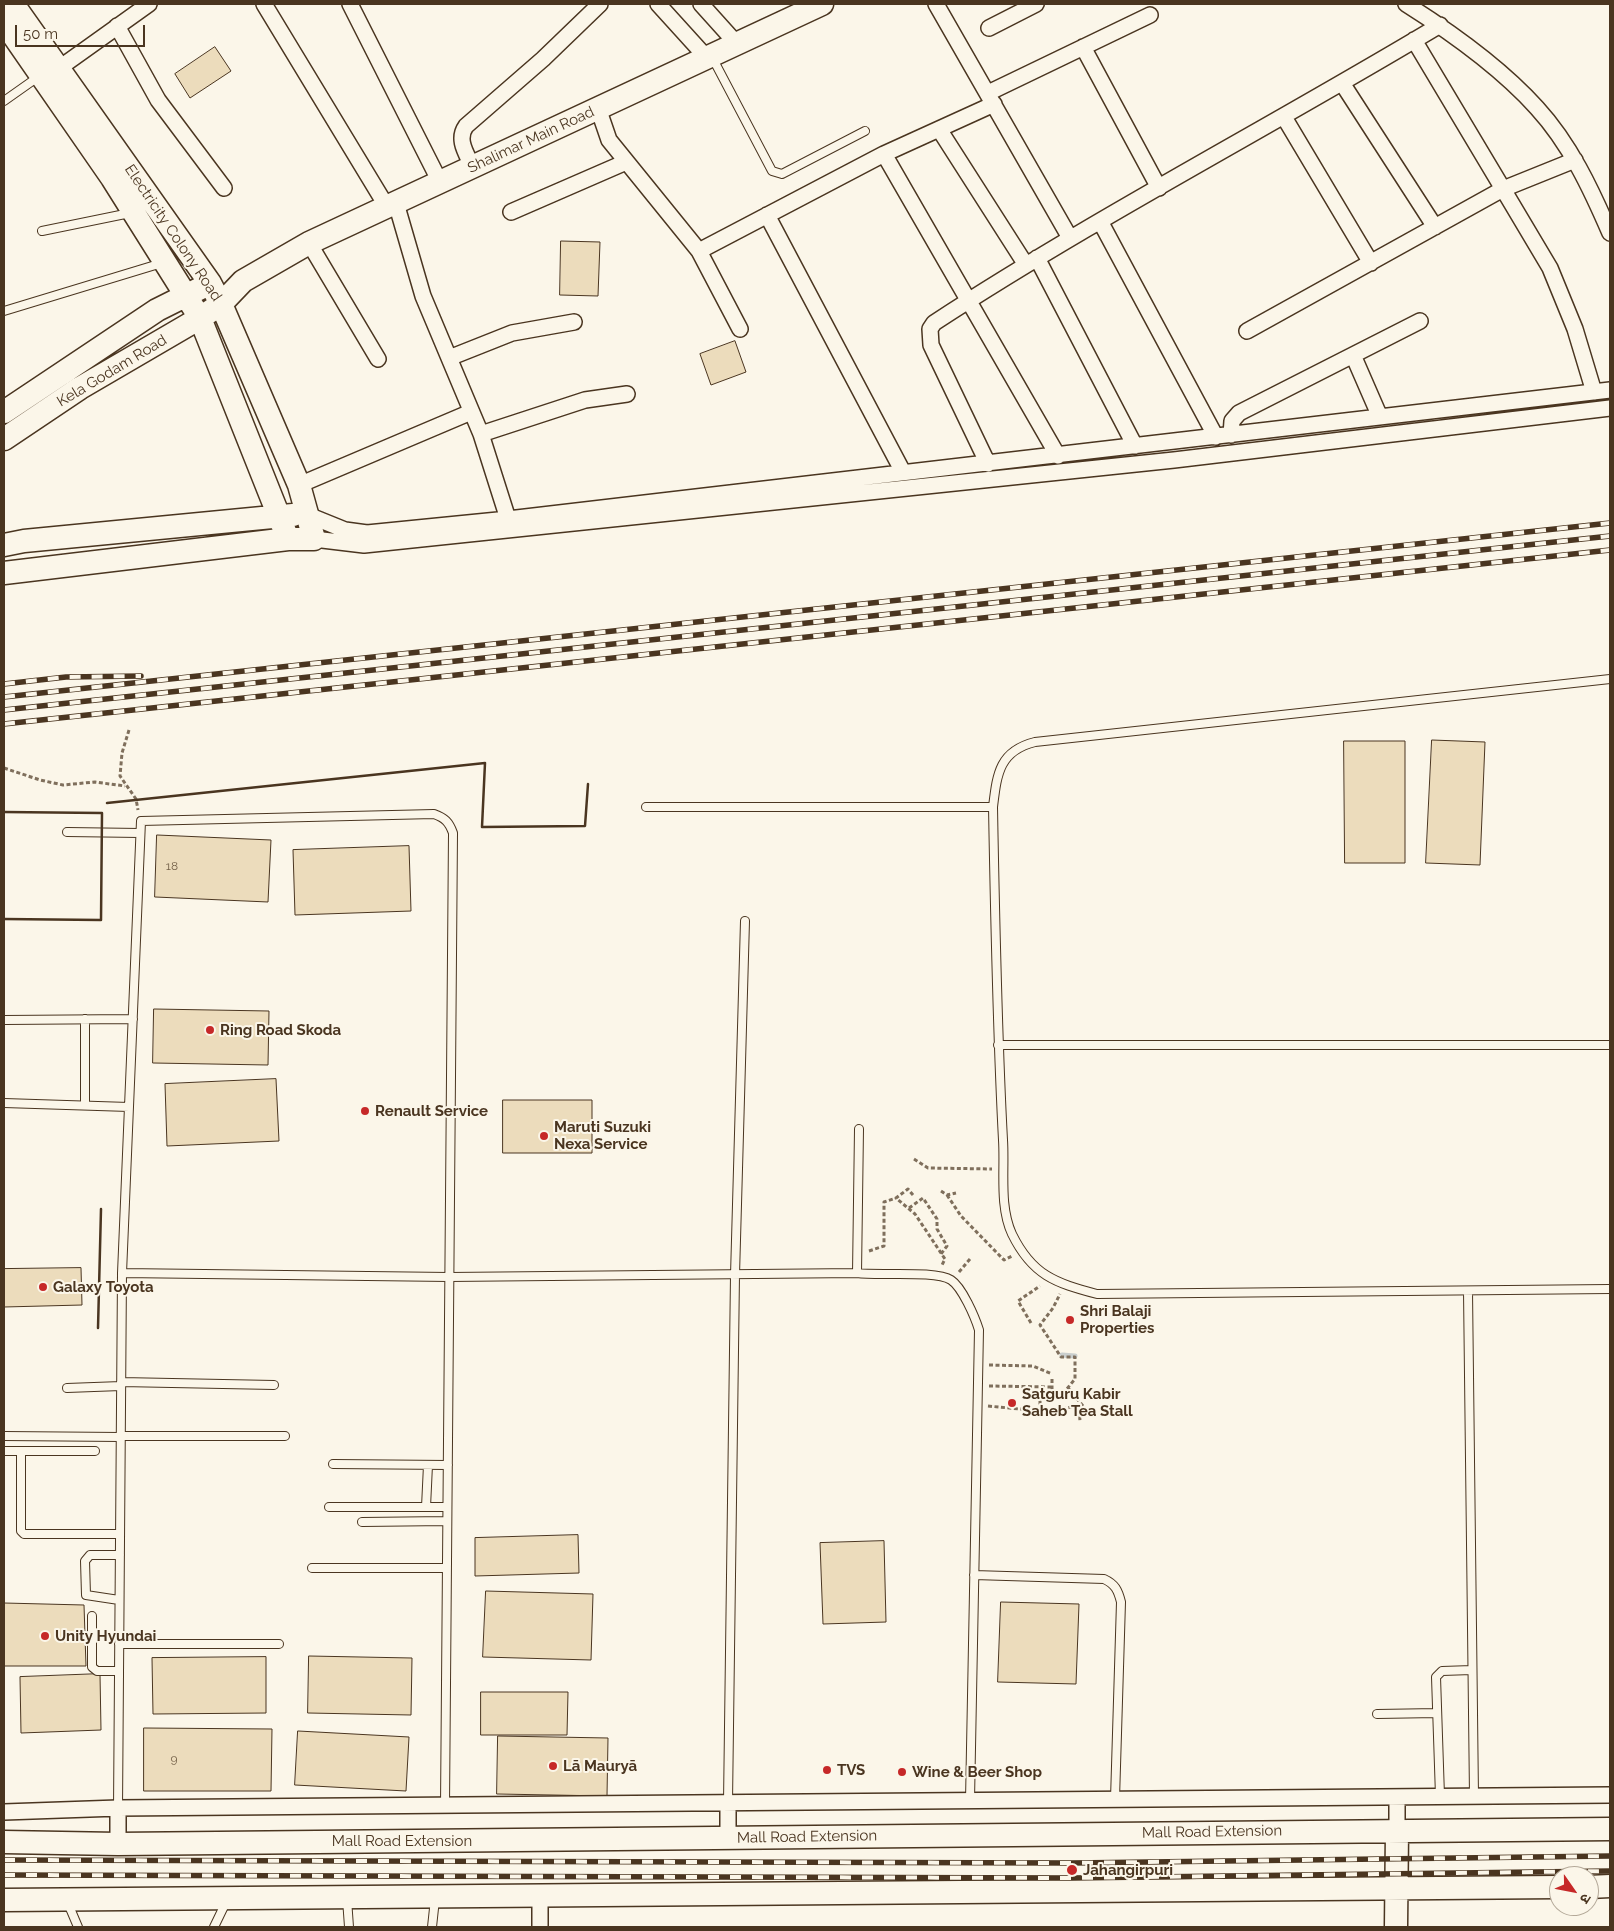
<!DOCTYPE html>
<html>
<head>
<meta charset="utf-8">
<style>
  body { margin:0 }
  #map { position:relative; width:1614px; height:1931px; overflow:hidden; background:#fbf6e9; font-family:Raleway,"Noto Sans Devanagari",sans-serif }
  canvas { display:block }
  .frame { position:absolute; inset:0; border:5px solid #4a3520; pointer-events:none }
  .north { position:absolute; left:1549px; top:1866px; width:50px; height:50px; box-sizing:border-box; background:#fbf6e9; border:1px solid #b4a999; border-radius:50%; rotate:123deg; font-size:14px; font-weight:700; line-height:20px; text-align:center; color:#4a3520 }
  .north::after { content:''; display:block; margin:auto; width:18px; height:22px; background:#c62828; clip-path:polygon(50% 0,100% 100%,50% 72%,0 100%) }
  .scale { position:absolute; left:15px; top:25px; width:130px; height:22px; box-sizing:border-box; border:2px solid #4a3520; border-top:0; padding-left:6px; font-size:15px; line-height:18px; white-space:nowrap; color:#4a3520; -webkit-text-stroke:4px #fbf6e9; paint-order:stroke }
</style>
</head>
<body>
<div id="map">
<canvas width="1614" height="1931"></canvas>
<div class="frame"></div>
<div class="north">उ</div>
<div class="scale">50 m</div>
</div>
<script>
const c = document.querySelector('canvas').getContext('2d');
c.lineJoin = 'round';
function stroke(path, color, width, dash) { c.strokeStyle = color; c.lineWidth = width; c.lineCap = dash ? 'butt' : 'round'; c.setLineDash(dash || []); c.stroke(path); }
function fill(path, color) { c.fillStyle = color; c.fill(path, 'evenodd'); }
function write(font, color, halo, rows, align = 'center') {
  c.font = font + ' Raleway,sans-serif'; c.lineWidth = 4; c.setLineDash([]); c.textBaseline = 'middle'; c.strokeStyle = halo; c.fillStyle = color; for (const [text, x, y, turn = 0] of rows) {
    c.save(); c.translate(x, y); c.rotate((+turn || 0) * Math.PI / 180); c.textAlign = isNaN(turn) ? turn : align; if (halo) c.strokeText(text, 0, 0); c.fillText(text, 0, 0); c.restore();
  }
}
stroke(new Path2D(`
  M 1062,1355 L 1075,1356`), '#c9cecd', 5);
const building = new Path2D(`
  M 215,47 L 231,71 L 190,98 L 175,74 Z
  M 561,241 L 600,242 L 598,296 L 560,295 Z
  M 735,341 L 746,372 L 711,385 L 700,354 Z
  M 1432,740 L 1485,742 L 1480,865 L 1426,863 Z
  M 1344,741 L 1405,741 L 1405,863 L 1345,863 Z
  M 157,835 L 271,840 L 268,902 L 155,897 Z
  M 409,846 L 411,911 L 295,915 L 293,850 Z
  M 154,1009 L 269,1011 L 268,1065 L 153,1063 Z
  M 276,1079 L 279,1141 L 167,1146 L 165,1084 Z
  M 503,1100 L 592,1100 L 592,1153 L 503,1153 Z
  M 81,1268 L 82,1305 L 4,1307 L 4,1269 Z
  M 578,1535 L 579,1573 L 475,1576 L 475,1538 Z
  M 884,1541 L 886,1622 L 823,1624 L 820,1543 Z
  M 486,1591 L 593,1594 L 591,1660 L 483,1657 Z
  M 1001,1602 L 1079,1604 L 1076,1684 L 998,1682 Z
  M 4,1603 L 84,1605 L 86,1666 L 4,1666 Z
  M 309,1656 L 412,1658 L 411,1715 L 308,1713 Z
  M 266,1657 L 266,1713 L 153,1714 L 152,1658 Z
  M 100,1674 L 101,1730 L 21,1733 L 20,1677 Z
  M 481,1692 L 568,1692 L 567,1735 L 481,1735 Z
  M 144,1728 L 272,1729 L 271,1791 L 144,1791 Z
  M 298,1731 L 409,1737 L 406,1791 L 295,1785 Z
  M 498,1736 L 608,1738 L 607,1796 L 497,1794 Z`);
fill(building, '#ecdcbc');
stroke(building, '#4a3520', 1);
const lane = new Path2D(`
  M 712,57 L 772,171 L 782,174 L 865,131
  M 4,101 L 38,77
  M 42,231 L 130,213
  M 4,311 L 162,263
  M 1610,679 L 1035,742 C 999,751 997,774 993,807 C 995,918 997,1029 1003,1140 C 1005,1170 999,1206 1012,1234 C 1032,1275 1055,1283 1097,1294 L 1610,1289
  M 646,807 L 993,807
  M 67,832 L 140,833
  M 4,1020 L 133,1019
  M 998,1045 L 1610,1045
  M 4,1103 L 129,1107
  M 85,1105 L 85,1019
  M 122,1273 L 449,1277 L 857,1273 C 879,1276 936,1270 951,1280 C 962,1287 975,1317 979,1330 L 970,1800
  M 857,1273 L 859,1129
  M 1468,1291 L 1474,1796
  M 121,1382 L 274,1385
  M 67,1388 L 121,1386
  M 4,1436 L 121,1437
  M 121,1436 L 285,1436
  M 4,1451 L 95,1451
  M 21,1451 L 21,1531 L 24,1534 L 120,1534
  M 333,1464 L 448,1465
  M 329,1507 L 447,1507
  M 426,1507 L 428,1465
  M 362,1522 L 447,1521
  M 312,1568 L 447,1568
  M 974,1575 L 1104,1579 C 1115,1584 1118,1590 1121,1602 L 1115,1799
  M 119,1600 L 86,1595 L 85,1561 L 90,1555 L 120,1555
  M 92,1616 L 92,1667 L 97,1671 L 119,1671
  M 119,1644 L 279,1644
  M 1377,1714 L 1437,1713
  M 1440,1796 L 1436,1677 L 1442,1671 L 1472,1670
  M 728,1802 L 735,1275 L 745,921
  M 118,1808 L 122,1273 L 141,821 L 434,814 C 445,818 449,822 453,833 L 445,1804
  M 347,1899 L 349,1927
  M 67,1901 L 78,1927
  M 214,1927 L 227,1900
  M 432,1927 L 435,1899`);
const street = new Path2D(`
  M 264,4 L 387,207
  M 350,4 L 440,182
  M 658,4 L 707,58
  M 701,4 L 737,44
  M 936,4 L 1070,238
  M 1406,4 C 1452,33 1500,67 1537,108 C 1570,144 1591,189 1610,233
  M 117,26 L 158,100 L 224,188
  M 989,28 L 1036,4
  M 1083,47 L 1159,188
  M 51,74 L 149,4
  M 1342,83 L 1435,227
  M 988,93 L 1150,15
  M 598,108 L 609,140 L 699,251 L 740,329
  M 1284,117 L 1371,263
  M 939,129 L 1026,265
  M 884,154 L 1058,456
  M 1575,160 L 1503,189 L 1550,268 L 1575,329 L 1594,392
  M 473,168 C 467,154 456,140 466,126 L 543,59 L 600,4
  M 396,203 L 423,296 L 481,434 L 585,400 L 627,394
  M 511,212 L 626,162
  M 767,215 L 903,472
  M 1100,221 L 1216,437
  M 309,243 L 378,359
  M 699,251 L 884,154 L 994,104
  M 1037,258 L 1135,446
  M 1247,331 L 1503,189 L 1414,40
  M 1353,355 L 1380,417
  M 449,358 L 512,333 L 574,322
  M 481,434 L 508,519
  M 1231,435 L 1232,421 L 1239,413 L 1420,321
  M 988,464 L 931,345 L 930,329 L 934,323 C 1098,216 1272,126 1440,25
  M 299,485 L 471,412
  M 308,515 L 345,530 L 367,533 L 508,519 L 1610,390
  M 314,539 L 364,545 L 1174,460 L 1610,408
  M 4,1812 L 118,1808 L 1610,1795
  M 1397,1830 L 1397,1797
  M 728,1838 L 728,1802
  M 118,1844 L 118,1808
  M 540,1896 L 540,1927`);
const secondary = new Path2D(`
  M 4,22 L 112,178 L 200,318 L 288,539
  M 4,412 L 157,310 L 199,289
  M 4,439 L 80,388 L 200,318 L 221,304 L 243,281 L 309,243 L 822,4
  M 4,545 L 24,541 L 293,515
  M 4,573 L 288,539 L 314,539 L 299,485 L 221,304 L 210,283 L 13,4
  M 4,1842 L 118,1844 L 1610,1829
  M 1589,1887 L 1610,1886
  M 4,1900 L 1559,1887
  M 1396,1927 L 1397,1830`);
stroke(lane, '#4a3520', 10);
stroke(street, '#4a3520', 18);
stroke(secondary, '#4a3520', 25);
stroke(new Path2D(`
  M 129,730 L 122,753 L 120,776 L 136,799 L 138,810
  M 4,768 L 40,780 L 63,785 L 95,782 L 125,786
  M 914,1159 L 928,1168 L 992,1169
  M 941,1191 L 947,1195 L 956,1193
  M 913,1195 L 908,1189 L 896,1198 L 915,1214 L 945,1259 L 942,1265
  M 947,1195 L 961,1216 L 1004,1260 L 1012,1256
  M 909,1208 L 923,1198 L 937,1219 L 937,1229 L 947,1246 L 941,1254
  M 869,1251 L 884,1246 L 884,1202 L 896,1198
  M 959,1272 L 970,1259
  M 1031,1323 L 1018,1301 L 1040,1286
  M 989,1365 L 1033,1366 L 1052,1374
  M 989,1386 L 1052,1387
  M 1068,1388 L 1083,1406
  M 1052,1396 L 1052,1379
  M 988,1406 L 1040,1411 L 1061,1408 L 1061,1417
  M 1062,1409 L 1076,1406 L 1079,1408 L 1080,1421
  M 1040,1411 L 1040,1396 L 1061,1396 L 1075,1379 L 1075,1357 L 1061,1357 L 1040,1325 L 1053,1308 L 1060,1294`), '#7f6f5c', 3, [4, 2.5]);
stroke(lane, '#fbf6e9', 8);
stroke(street, '#fbf6e9', 15);
stroke(secondary, '#fbf6e9', 22);
const rail = new Path2D(`
  M 4,684 L 66,677 L 141,676
  M 4,697 L 1610,523
  M 4,710 L 1610,536
  M 4,724 L 1610,550
  M 4,1860 L 1072,1863 L 1610,1856
  M 4,1875 L 1072,1878 L 1610,1871`);
stroke(rail, '#4a3520', 5.5);
stroke(rail, '#fbf6e9', 4, [11]);
stroke(new Path2D(`
  M 107,803 L 485,763 L 482,827 L 585,826 L 588,784
  M 4,812 L 102,813 L 101,920 L 4,919
  M 98,1328 L 101,1209`), '#4a3520', 2.5);
for (const [x, y, r, color] of [
  [210,1030,5,"#c62828"],
  [365,1111,5,"#c62828"],
  [544,1136,5,"#c62828"],
  [43,1287,5,"#c62828"],
  [1070,1320,5,"#c62828"],
  [1012,1403,5,"#c62828"],
  [45,1636,5,"#c62828"],
  [553,1766,5,"#c62828"],
  [827,1770,5,"#c62828"],
  [902,1772,5,"#c62828"],
  [1072,1870,6,"#c62828"]
]) { const dot = new Path2D(); dot.arc(x, y, r, 0, 2 * Math.PI); c.fillStyle = color; c.fill(dot); stroke(dot, '#fbf6e9', 2); }
write('12px', '#725f47', null, [
  ["18",172,866],
  ["9",174,1759]
]);
write('15px', '#4a3520', '#fbf6e9', [
  ["Shalimar Main Road",531,140,-25],
  ["Electricity Colony Road",173,233,56],
  ["Kela Godam Road",112,371,-31],
  ["Mall Road Extension",1212,1832,-1],
  ["Mall Road Extension",807,1837,-1],
  ["Mall Road Extension",402,1841]
]);
write('bold 15px', '#4a3520', '#fbf6e9', [
  ["Ring Road Skoda",220,1030],
  ["Renault Service",375,1111],
  ["Maruti Suzuki",554,1127],
  ["Nexa Service",554,1144],
  ["Galaxy Toyota",53,1287],
  ["Shri Balaji",1080,1311],
  ["Properties",1080,1328],
  ["Satguru Kabir",1022,1394],
  ["Saheb Tea Stall",1022,1411],
  ["Unity Hyundai",55,1636],
  ["Lā Mauryā",563,1766],
  ["TVS",837,1770],
  ["Wine & Beer Shop",912,1772],
  ["Jahangirpuri",1083,1870]
], 'left');
</script>
</body>
</html>
